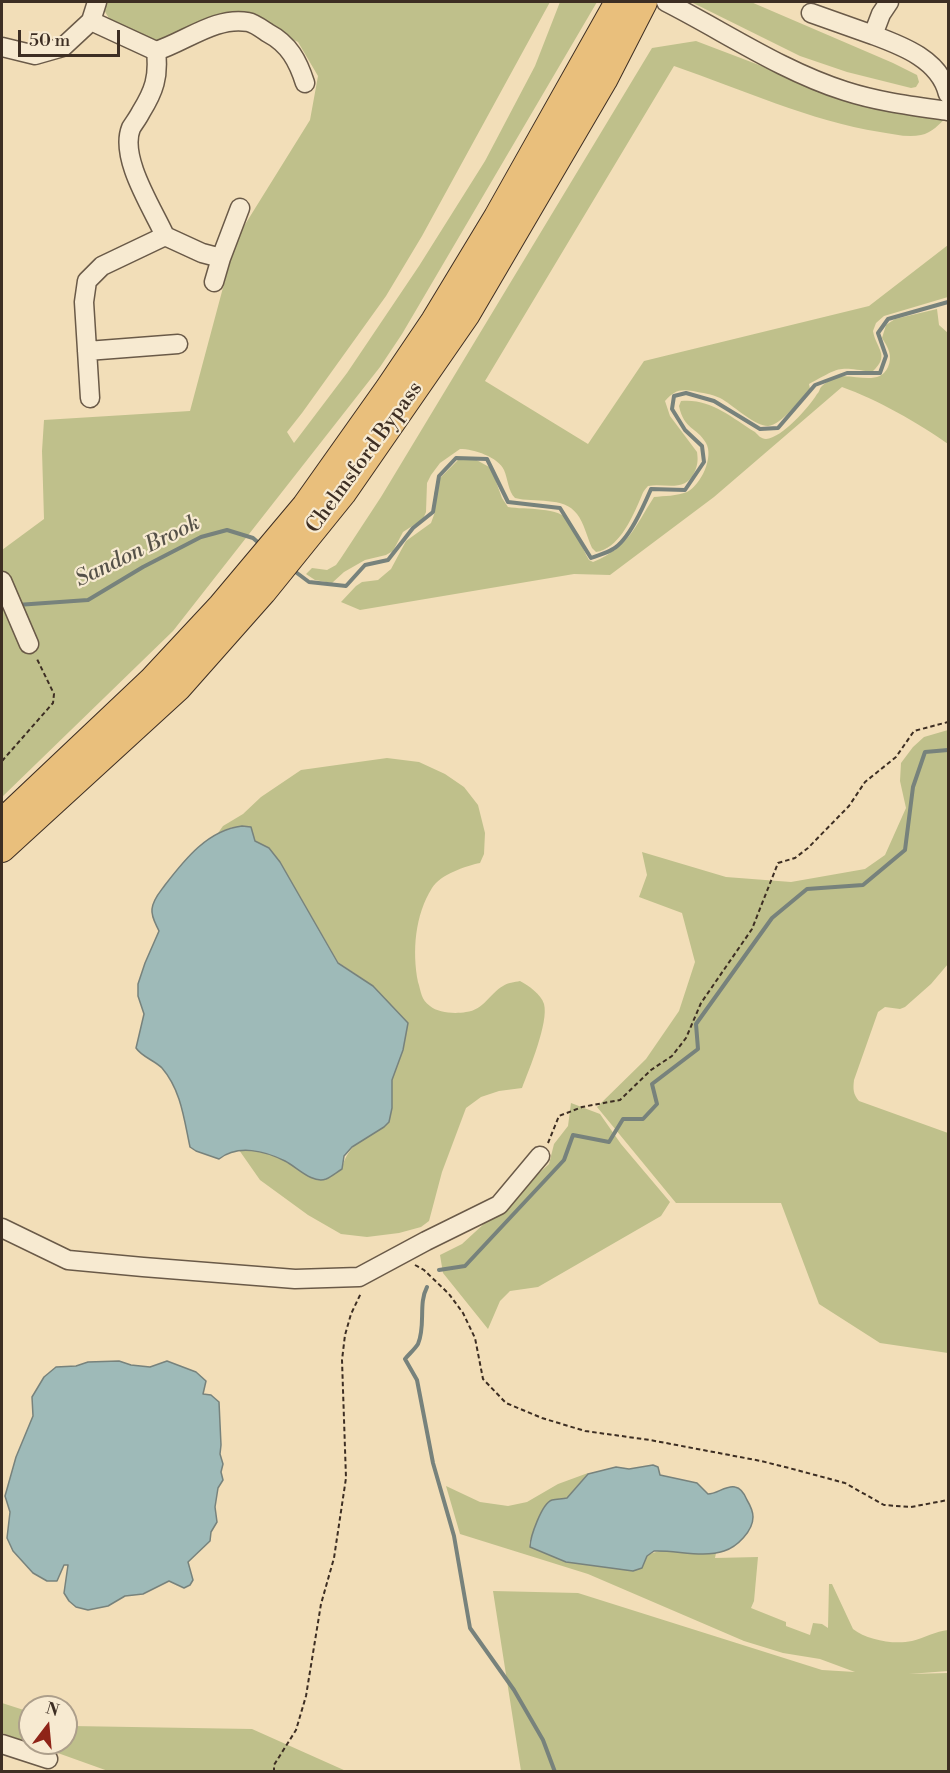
<!DOCTYPE html>
<html>
<head>
<meta charset="utf-8">
<style>
  body { margin:0 }
  #map { position:relative; width:950px; height:1773px; overflow:hidden; background:#f2deb8; font-family:"Libre Bodoni",serif }
  canvas { display:block }
  .frame { position:absolute; inset:0; border:3px solid #3d2e23; pointer-events:none }
  .north { position:absolute; left:18px; top:1695px; width:60px; height:60px; box-sizing:border-box; background:#f7ead1; border:2px solid #ad9f8b; border-radius:50%; rotate:16deg; font-size:16px; font-weight:700; line-height:24px; text-align:center; color:#3d2e23 }
  .north::after { content:''; display:block; margin:auto; width:21px; height:27px; background:#8f2418; clip-path:polygon(50% 0,100% 100%,50% 72%,0 100%) }
  .scale { position:absolute; left:18px; top:30px; width:102px; height:27px; box-sizing:border-box; border:3px solid #3d2e23; border-top:0; padding-left:8px; font-size:18px; line-height:21px; white-space:nowrap; color:#3d2e23; -webkit-text-stroke:4px #f7ead1; paint-order:stroke }
</style>
</head>
<body>
<div id="map">
<canvas width="950" height="1773"></canvas>
<div class="frame"></div>
<div class="north">N</div>
<div class="scale">50 m</div>
</div>
<script>
const c = document.querySelector('canvas').getContext('2d');
c.lineJoin = 'round';
function fill(path, color) { c.fillStyle = color; c.fill(path, 'evenodd'); }
function stroke(path, color, width, dash) { c.strokeStyle = color; c.lineWidth = width; c.lineCap = dash ? 'butt' : 'round'; c.setLineDash(dash || []); c.stroke(path); }
function write(font, color, halo, rows, align = 'center') {
  c.font = font + ' "Libre Bodoni",serif'; c.lineWidth = 4.5; c.setLineDash([]); c.textBaseline = 'middle'; c.strokeStyle = halo; c.fillStyle = color; for (const [text, x, y, turn = 0] of rows) {
    c.save(); c.translate(x, y); c.rotate((+turn || 0) * Math.PI / 180); c.textAlign = isNaN(turn) ? turn : align; if (halo) c.strokeText(text, 0, 0); c.fillText(text, 0, 0); c.restore();
  }
}
fill(new Path2D(`
  M 106,2 L 550,2 L 422,236 L 386,296 L 302,413 L 287,432 L 294,443 L 347,373 L 419,266 L 485,161 L 535,66 L 560,2 L 597,2 L 402,334 L 380,367 L 173,631 L 2,797 L 2,550 L 44,519 L 42,451 L 44,420 L 190,411 L 236,239 L 310,120 L 318,76 L 298,42 L 253,20 L 222,13 L 190,32 L 159,43 L 110,20 L 104,10 Z
  M 691,2 L 751,2 L 893,63 L 917,75 L 919,82 L 916,87 L 911,88 L 847,72 L 800,56 Z
  M 696,41 L 872,108 L 947,117 C 939,124 932,133 921,135 C 908,138 893,134 880,132 C 810,121 741,89 674,66 L 485,381 L 588,444 L 644,361 L 869,306 L 948,245 L 948,297 L 884,316 L 876,323 L 873,331 C 876,349 891,355 872,372 C 837,366 840,367 809,384 L 810,389 C 801,398 782,425 768,426 C 754,426 732,404 720,398 C 712,394 702,393 693,391 C 679,389 674,391 665,401 L 670,416 L 697,452 C 698,459 698,464 695,471 C 686,493 666,483 648,486 C 642,492 642,496 639,502 C 631,520 618,549 596,552 L 592,548 C 587,537 584,523 577,514 C 564,496 534,503 515,498 C 508,491 508,479 504,470 C 498,457 474,449 460,449 L 440,463 L 431,475 L 427,483 L 426,512 L 423,519 L 403,532 L 393,551 L 386,555 L 365,560 L 344,572 L 332,583 L 315,580 L 306,574 L 312,568 L 327,570 L 336,565 L 341,558 L 381,497 L 652,48 Z
  M 937,309 L 939,325 L 948,333 L 948,444 C 919,423 876,399 842,387 L 714,497 L 610,575 L 574,574 L 360,610 L 341,602 L 356,586 L 362,582 L 378,580 L 391,569 L 406,541 L 431,523 L 435,512 L 434,494 L 438,480 L 459,459 L 471,457 L 491,468 L 502,498 L 508,507 C 525,510 560,506 570,522 C 578,534 582,548 589,560 L 593,562 C 629,547 634,528 654,497 C 664,496 677,496 687,492 C 701,485 714,457 706,443 C 696,426 684,430 679,406 L 681,401 C 710,398 731,417 755,432 C 758,435 761,439 766,439 C 782,438 809,407 817,394 C 820,391 819,389 822,386 C 825,383 833,378 837,377 C 853,373 879,387 888,367 C 893,356 888,347 882,338 L 886,325 L 895,319 Z
  M 948,730 L 948,964 L 931,984 L 905,1007 L 900,1009 L 885,1007 L 878,1012 L 854,1080 C 853,1089 853,1094 859,1101 L 948,1133 L 948,1353 L 880,1343 L 819,1304 L 781,1203 L 676,1203 L 597,1107 L 646,1059 L 679,1011 L 695,962 L 682,913 L 639,897 L 647,875 L 642,852 L 726,877 L 791,882 L 865,869 L 885,855 L 906,808 L 900,781 L 901,763 L 913,747 L 924,737 Z
  M 387,758 L 419,762 L 445,774 L 464,787 L 478,805 L 485,833 L 484,854 L 480,863 C 466,866 441,874 432,888 C 415,915 412,951 418,982 C 421,991 421,1000 430,1006 C 438,1013 455,1014 466,1012 C 484,1010 489,994 503,986 C 507,983 515,982 520,981 C 529,986 541,994 544,1004 C 549,1022 529,1070 522,1088 L 499,1091 L 481,1097 L 466,1108 L 442,1172 L 429,1221 L 421,1227 L 399,1233 L 367,1237 L 341,1234 L 308,1215 L 260,1180 L 239,1150 L 253,1150 L 342,1169 C 347,1144 368,1135 389,1122 L 392,1108 L 392,1079 L 403,1049 L 408,1023 L 373,986 L 338,962 L 280,862 L 269,848 L 255,841 L 251,827 L 232,827 L 218,833 L 223,826 L 243,814 L 261,797 L 301,770 Z
  M 571,1103 L 600,1114 L 621,1144 L 670,1202 L 661,1216 L 538,1287 L 510,1291 L 500,1301 L 488,1329 L 443,1273 L 440,1255 L 462,1244 L 549,1164 L 554,1144 L 568,1126 Z
  M 588,1473 L 567,1498 L 551,1500 L 544,1507 L 529,1543 L 530,1547 L 647,1556 C 663,1545 702,1551 723,1552 L 716,1553 L 715,1558 L 758,1557 L 754,1601 L 751,1608 L 786,1622 L 786,1626 L 810,1635 L 813,1623 L 822,1624 L 828,1628 L 829,1584 L 832,1584 L 853,1629 C 867,1640 894,1645 912,1641 C 924,1638 936,1631 948,1630 L 948,1671 L 909,1674 L 948,1673 L 948,1771 L 521,1771 L 493,1591 L 578,1593 L 822,1670 L 855,1672 L 820,1659 L 783,1653 L 744,1641 L 588,1574 L 460,1534 L 446,1486 L 480,1502 L 508,1506 L 527,1502 L 558,1484 Z
  M 2,1703 L 30,1712 L 30,1743 L 66,1743 L 66,1724 L 72,1726 L 252,1729 L 346,1771 L 108,1771 L 2,1733 Z`), '#bfc08b');
const water = new Path2D(`
  M 242,826 L 251,827 L 255,841 L 269,848 L 280,862 L 338,963 L 373,986 L 408,1023 L 403,1050 L 392,1080 L 392,1108 L 389,1122 L 384,1127 L 352,1147 L 344,1156 L 342,1169 C 337,1172 331,1177 326,1179 C 312,1184 297,1167 285,1161 C 265,1151 238,1144 219,1159 L 196,1151 L 190,1147 C 184,1119 181,1090 162,1068 C 154,1060 142,1057 136,1048 L 144,1014 L 138,996 L 138,984 L 145,963 L 159,931 C 156,924 151,917 152,909 C 153,899 160,892 165,885 C 185,859 208,830 242,826 Z
  M 119,1361 L 131,1365 L 150,1367 L 167,1361 L 196,1372 L 206,1381 L 203,1394 L 211,1395 L 219,1402 L 221,1445 L 220,1454 L 223,1464 L 221,1472 L 223,1480 L 218,1488 L 215,1507 L 217,1522 L 211,1532 L 210,1541 L 188,1562 L 193,1580 L 190,1585 L 184,1588 L 169,1581 L 143,1594 L 125,1596 L 108,1606 L 88,1610 L 76,1607 L 69,1601 L 64,1593 L 68,1565 L 64,1565 L 57,1581 L 47,1581 L 33,1573 L 13,1551 L 7,1538 L 10,1512 L 5,1496 L 16,1457 L 33,1416 L 32,1397 L 44,1377 L 56,1367 L 76,1366 L 88,1362 Z
  M 653,1465 L 658,1467 L 660,1475 L 697,1483 L 708,1494 C 717,1494 726,1485 735,1487 C 741,1488 745,1495 747,1500 C 750,1505 753,1511 753,1517 C 753,1531 737,1547 724,1551 C 703,1558 676,1550 654,1551 L 647,1556 L 642,1568 L 633,1571 L 566,1562 L 530,1547 C 530,1537 542,1503 552,1500 C 557,1499 562,1499 567,1498 L 588,1474 L 616,1467 L 629,1469 Z`);
fill(water, '#9ebab8');
stroke(water, '#77827c', 1.5);
stroke(new Path2D(`
  M 293,570 L 309,582 L 346,586 L 365,565 L 388,560 L 413,528 L 433,512 L 439,476 L 456,458 L 487,459 L 508,502 L 560,508 L 591,558 C 598,555 607,553 613,549 C 629,540 644,505 651,489 L 685,490 L 704,462 L 702,446 L 685,430 L 672,409 L 674,396 L 686,393 L 714,401 L 760,429 L 778,428 L 815,385 L 847,373 L 880,373 L 886,356 L 878,333 L 888,319 L 948,302
  M 17,605 L 88,600 L 143,567 L 201,537 L 227,530 L 253,538 L 261,545
  M 439,1270 L 465,1266 L 564,1160 L 573,1135 L 609,1142 L 623,1119 L 643,1119 L 657,1104 L 652,1084 L 698,1049 L 696,1024 L 772,918 L 807,889 L 863,885 L 905,850 L 913,787 L 925,752 L 948,750
  M 427,1287 C 418,1304 426,1325 418,1344 C 415,1349 409,1354 405,1359 L 417,1380 L 433,1463 L 454,1536 L 470,1628 L 514,1690 L 543,1740 L 555,1772`), '#77827c', 4);
const minor = new Path2D(`
  M 666,2 C 725,32 782,71 845,91 C 879,102 913,106 948,111
  M 811,13 L 873,35 L 881,14 L 889,2
  M 873,35 C 903,46 940,60 948,94
  M 2,47 L 35,55 L 63,47 L 91,21 L 97,2
  M 156,51 C 185,42 216,16 248,22 C 254,23 262,29 268,33 C 289,44 298,61 305,83
  M 165,236 L 202,253 L 221,258
  M 214,282 L 221,258 L 240,208
  M 87,351 L 178,344
  M 90,398 L 84,302 L 87,281 L 102,266 L 165,236 C 153,209 119,158 131,128 C 134,123 138,118 141,112 C 154,91 159,77 156,51 L 91,21
  M 2,581 L 29,644
  M 2,1228 L 68,1260 L 143,1267 L 295,1279 L 359,1277 L 426,1241 L 499,1205 L 540,1156
  M 2,1744 L 48,1759`);
const highway = new Path2D(`
  M 2,822 L 151,681 L 221,606 L 305,506 L 388,389 L 434,321 L 497,217 L 618,2
  M 2,849 L 178,688 L 263,592 L 343,493 L 467,314 L 604,80 L 644,2`);
stroke(minor, '#6a5a48', 21);
stroke(highway, '#3d2e23', 28);
stroke(new Path2D(`
  M 2,761 L 53,703 L 54,694 L 36,657
  M 548,1143 L 559,1116 L 582,1107 L 620,1100 L 651,1070 L 672,1056 L 686,1038 L 701,1003 L 752,929 L 778,863 L 795,858 L 808,848 L 849,806 L 865,782 L 896,757 L 914,731 L 948,722
  M 415,1265 L 424,1270 L 449,1294 L 463,1313 L 475,1338 L 483,1379 L 506,1403 L 542,1418 L 585,1431 L 650,1440 L 761,1461 L 789,1468 L 845,1483 L 884,1505 L 911,1507 L 948,1500
  M 274,1772 L 274,1765 L 296,1730 L 306,1696 L 321,1604 L 334,1558 L 346,1478 L 342,1360 L 345,1335 L 351,1314 L 361,1293`), '#3d2e23', 2, [4.5, 3]);
stroke(minor, '#f7ead1', 18);
stroke(highway, '#e9bf7c', 26);
write('21px', '#3d2e23', '#f7ead1', [
  ["Chelmsford Bypass",365,458,-54]
]);
write('italic 22px', '#555148', '#f7ead1', [
  ["Sandon Brook",138,552,-26]
]);
</script>
</body>
</html>
